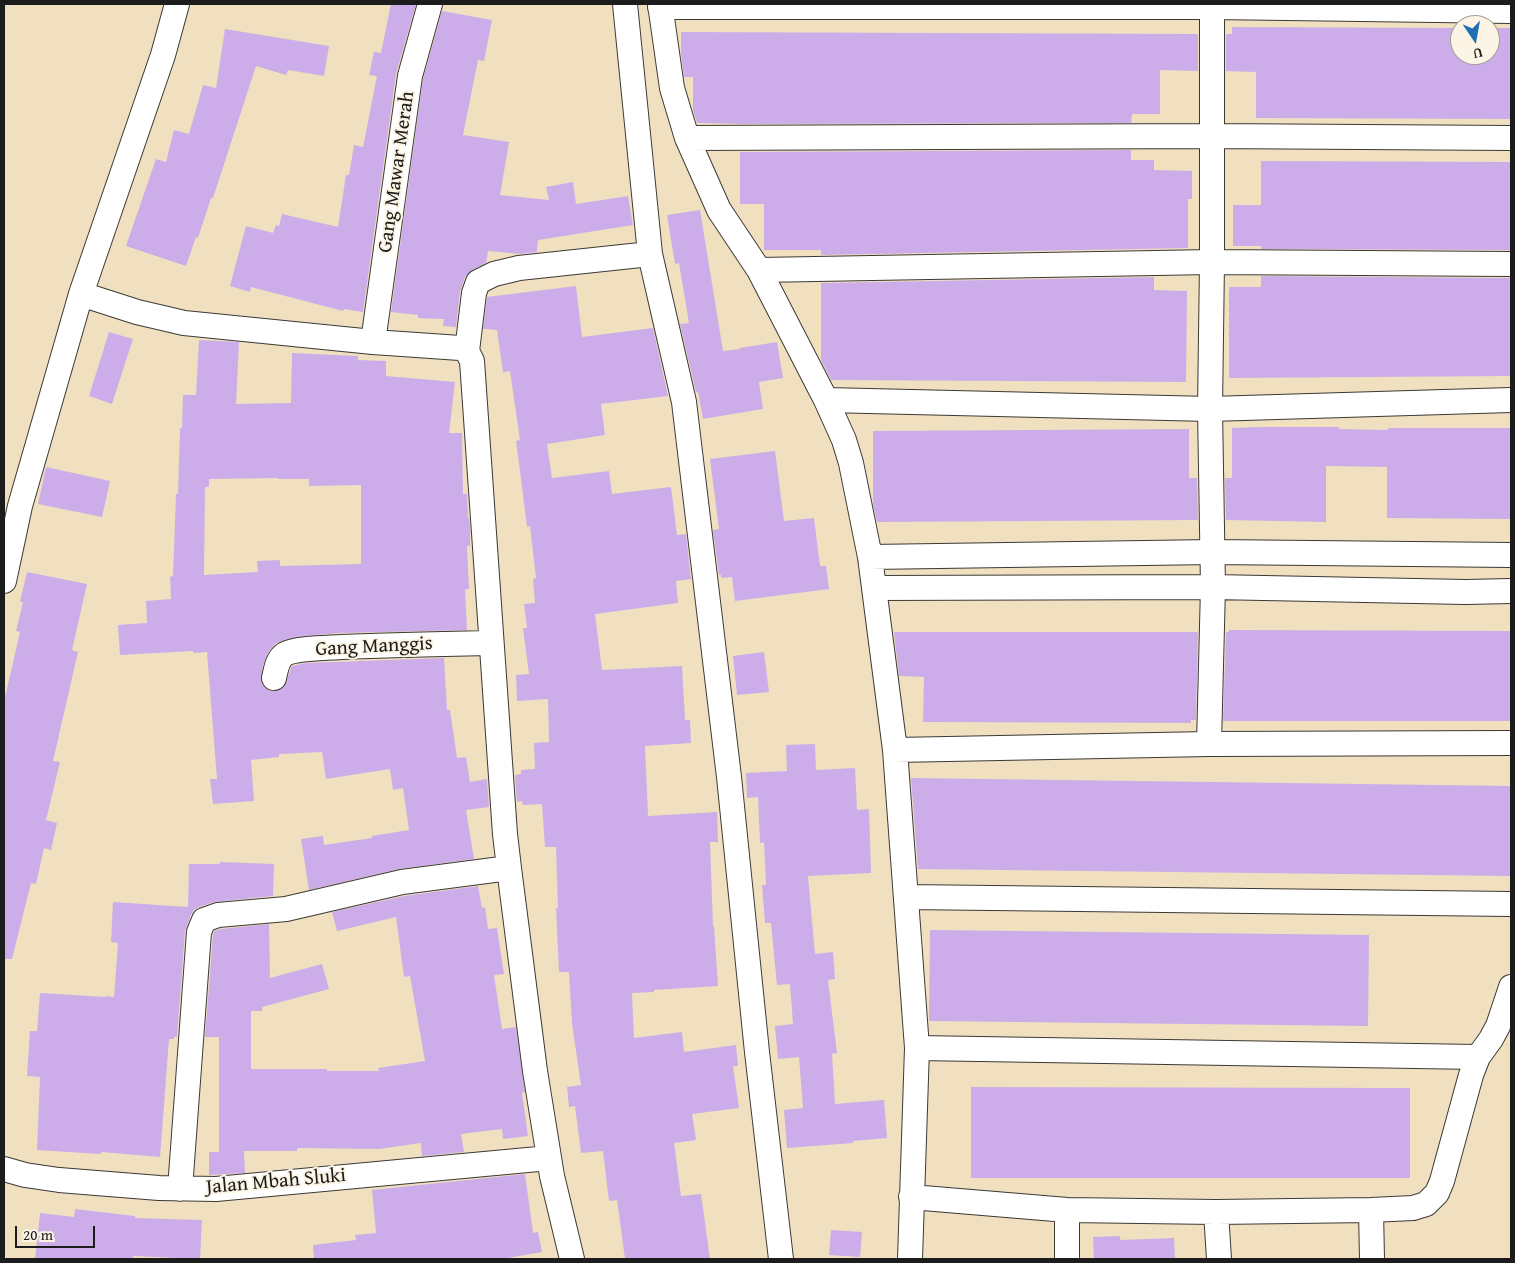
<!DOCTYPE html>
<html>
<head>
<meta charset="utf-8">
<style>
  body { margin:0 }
  #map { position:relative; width:1515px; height:1263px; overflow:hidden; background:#f0e0c0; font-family:"Gentium Book Plus",serif }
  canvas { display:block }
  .frame { position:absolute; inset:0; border:5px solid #1c1c1c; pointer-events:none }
  .north { position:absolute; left:1450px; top:15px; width:50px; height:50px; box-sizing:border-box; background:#fcf5e5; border:1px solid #a29e95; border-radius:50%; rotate:168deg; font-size:14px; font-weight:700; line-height:20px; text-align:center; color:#1c1c1c }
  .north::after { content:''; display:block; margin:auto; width:18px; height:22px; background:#1f6fb2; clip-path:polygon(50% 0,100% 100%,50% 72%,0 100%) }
  .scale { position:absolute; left:15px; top:1226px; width:80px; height:22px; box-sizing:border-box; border:2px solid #1c1c1c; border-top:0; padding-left:6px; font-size:15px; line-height:18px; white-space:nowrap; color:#1c1c1c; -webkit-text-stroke:4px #fcf5e5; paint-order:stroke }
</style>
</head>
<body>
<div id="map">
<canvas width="1515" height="1263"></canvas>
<div class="frame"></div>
<div class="north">U</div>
<div class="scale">20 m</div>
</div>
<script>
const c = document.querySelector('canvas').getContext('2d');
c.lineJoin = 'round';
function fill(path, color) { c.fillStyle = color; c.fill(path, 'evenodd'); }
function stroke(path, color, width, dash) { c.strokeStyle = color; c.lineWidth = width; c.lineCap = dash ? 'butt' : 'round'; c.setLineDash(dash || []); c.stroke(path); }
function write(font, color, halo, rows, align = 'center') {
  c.font = font + ' "Gentium Book Plus",serif'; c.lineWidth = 4; c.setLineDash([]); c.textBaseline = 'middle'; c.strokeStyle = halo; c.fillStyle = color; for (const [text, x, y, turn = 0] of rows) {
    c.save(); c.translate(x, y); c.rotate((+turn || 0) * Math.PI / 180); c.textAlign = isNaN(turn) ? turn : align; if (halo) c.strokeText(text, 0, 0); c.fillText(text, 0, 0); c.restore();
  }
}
fill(new Path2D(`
  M 391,4 L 416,4 L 396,74 L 363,312 L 344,309 L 343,311 L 251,287 L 250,292 L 230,286 L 246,226 L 273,233 L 276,225 L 279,226 L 282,214 L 338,227 L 346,175 L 349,175 L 354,145 L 363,147 L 377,76 L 369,75 L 374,52 L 381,53 Z
  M 442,11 L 492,20 L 484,61 L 478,60 L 463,135 L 509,142 L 500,195 L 549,200 L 546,187 L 573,182 L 576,204 L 628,196 L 633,225 L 538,240 L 537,252 L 520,254 L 488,251 L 486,263 L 472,270 L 465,277 L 460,291 L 456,327 L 443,326 L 444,319 L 418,318 L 418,315 L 391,312 L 423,79 Z
  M 1232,27 L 1460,28 L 1460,55 L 1490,55 L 1490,28 L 1511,28 L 1511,119 L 1256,118 L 1256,72 L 1226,71 L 1226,34 L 1232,34 Z
  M 225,29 L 329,46 L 324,76 L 288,70 L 286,75 L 256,66 L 213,198 L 211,198 L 198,238 L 196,237 L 186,266 L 126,246 L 156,159 L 166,162 L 174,130 L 189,134 L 203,85 L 216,88 Z
  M 681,32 L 1198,34 L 1198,71 L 1160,70 L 1160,114 L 1132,114 L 1131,123 L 740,124 L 697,123 L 693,110 L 693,77 L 684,77 L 681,54 Z
  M 1131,150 L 1131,160 L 1154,160 L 1154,170 L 1192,171 L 1192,199 L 1188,199 L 1188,248 L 821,255 L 821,250 L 764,250 L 764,204 L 740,204 L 740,152 Z
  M 1261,161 L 1511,162 L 1511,250 L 1261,249 L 1261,246 L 1233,246 L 1233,205 L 1261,205 Z
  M 700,210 L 723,351 L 740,349 L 740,348 L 777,342 L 783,378 L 759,382 L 763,409 L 703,419 L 698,392 L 696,392 L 680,324 L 689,323 L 679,263 L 675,264 L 667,215 Z
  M 1261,276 L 1511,278 L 1511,376 L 1229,378 L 1229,287 L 1261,287 Z
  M 1154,277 L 1154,290 L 1187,291 L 1186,382 L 831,380 L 821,360 L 821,283 Z
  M 576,286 L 582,337 L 653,328 L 668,396 L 601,404 L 605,435 L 547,444 L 552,478 L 609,471 L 612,494 L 671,487 L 677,535 L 686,534 L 691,579 L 676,581 L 678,603 L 595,614 L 602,670 L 682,666 L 685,720 L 690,720 L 691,743 L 645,746 L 648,816 L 717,812 L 718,842 L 710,842 L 713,926 L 714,926 L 718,986 L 654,990 L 654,992 L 632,993 L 634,1038 L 682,1032 L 684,1052 L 736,1045 L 738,1066 L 733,1066 L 739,1108 L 692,1114 L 696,1140 L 674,1143 L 681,1196 L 701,1194 L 710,1259 L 625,1259 L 617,1200 L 609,1201 L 603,1151 L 581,1153 L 575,1106 L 569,1107 L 567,1087 L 581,1085 L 572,1024 L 569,972 L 559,972 L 556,908 L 558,908 L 556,847 L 545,847 L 542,804 L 523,805 L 522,801 L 517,802 L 515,775 L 521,774 L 521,770 L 535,769 L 534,743 L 549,742 L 548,699 L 517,701 L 516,675 L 529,674 L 523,628 L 527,628 L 524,604 L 535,603 L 533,579 L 536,578 L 530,526 L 527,527 L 521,479 L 516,441 L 520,440 L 510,371 L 503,372 L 497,330 L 483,329 L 487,297 Z
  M 109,332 L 133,339 L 112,404 L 89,396 Z
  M 199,340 L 239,342 L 236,404 L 291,403 L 292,353 L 358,356 L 358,360 L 386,361 L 386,376 L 455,382 L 449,433 L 462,433 L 463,494 L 467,494 L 468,518 L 469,518 L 470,530 L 470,546 L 467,546 L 469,589 L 465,589 L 467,630 L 341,633 L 303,636 L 287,639 L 276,643 L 268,652 L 263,665 L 261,682 L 265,688 L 271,691 L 278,691 L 284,687 L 292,666 L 306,663 L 444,658 L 447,710 L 450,710 L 457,758 L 466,757 L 470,782 L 487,779 L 489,807 L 466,810 L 474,859 L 399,869 L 309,890 L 301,839 L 323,836 L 324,845 L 372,838 L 372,836 L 409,830 L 403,788 L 393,790 L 390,769 L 326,779 L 322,752 L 279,754 L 279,757 L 251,760 L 254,801 L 213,804 L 210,779 L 217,779 L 207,652 L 194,653 L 193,651 L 120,655 L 118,625 L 147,623 L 146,601 L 171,599 L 170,577 L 173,576 L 176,494 L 178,494 L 180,428 L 182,428 L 183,395 L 196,395 ZM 278,478 L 278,479 L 309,479 L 309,486 L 361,485 L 361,564 L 280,566 L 280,560 L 257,561 L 258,572 L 204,575 L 205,487 L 209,487 L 209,479 Z
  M 1260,427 L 1339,427 L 1339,429 L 1388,430 L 1388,428 L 1511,428 L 1511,519 L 1387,518 L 1387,467 L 1326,466 L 1326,522 L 1226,520 L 1225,478 L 1232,478 L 1232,428 Z
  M 1189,429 L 1189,478 L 1197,478 L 1198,520 L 877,522 L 873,505 L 873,431 Z
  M 775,451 L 784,521 L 814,518 L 820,566 L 826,566 L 829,589 L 735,601 L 732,577 L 721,578 L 721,575 L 719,575 L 713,530 L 719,529 L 710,459 Z
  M 46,467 L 110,481 L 102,517 L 38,504 Z
  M 27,572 L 87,584 L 72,650 L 78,652 L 53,761 L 60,762 L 46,820 L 57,823 L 51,850 L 44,848 L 36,884 L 31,883 L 12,959 L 4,959 L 4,702 L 20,632 L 16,631 L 23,602 L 20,602 Z
  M 1229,630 L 1511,631 L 1511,721 L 1223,721 L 1226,632 L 1229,632 Z
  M 894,632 L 1198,632 L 1196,720 L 1191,720 L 1191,723 L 923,722 L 924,677 L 899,676 Z
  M 764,652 L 769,692 L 737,695 L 733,656 Z
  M 815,744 L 816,770 L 855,768 L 857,810 L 869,809 L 871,873 L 808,876 L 815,954 L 833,952 L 835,979 L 828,980 L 837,1053 L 832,1054 L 835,1104 L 884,1100 L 887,1138 L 853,1141 L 853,1143 L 787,1148 L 784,1110 L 803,1108 L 799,1057 L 778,1059 L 775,1026 L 793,1024 L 790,984 L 777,985 L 771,923 L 765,923 L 762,885 L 766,885 L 764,842 L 760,843 L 758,797 L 747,798 L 746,773 L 787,771 L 786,745 Z
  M 911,778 L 1511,786 L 1511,876 L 918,869 Z
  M 220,862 L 274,864 L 273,896 L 214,902 L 199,907 L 194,910 L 191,915 L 185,931 L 177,1037 L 174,1037 L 174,1039 L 169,1039 L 160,1157 L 101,1152 L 101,1154 L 37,1150 L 40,1077 L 27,1076 L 30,1031 L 37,1031 L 40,993 L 106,997 L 106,996 L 114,997 L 118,943 L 111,942 L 113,902 L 188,907 L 189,864 L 220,864 Z
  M 478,886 L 482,908 L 485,907 L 488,929 L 497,928 L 504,974 L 494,975 L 502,1029 L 516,1027 L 525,1092 L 522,1093 L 528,1136 L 503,1139 L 502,1129 L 461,1134 L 464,1152 L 422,1156 L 421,1143 L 379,1149 L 297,1148 L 297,1151 L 244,1151 L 245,1173 L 209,1175 L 209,1152 L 219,1152 L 219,1037 L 205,1037 L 213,935 L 214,931 L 221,929 L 269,924 L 270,978 L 322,964 L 329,989 L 262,1007 L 262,1011 L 251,1011 L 251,1069 L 327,1069 L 327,1071 L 379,1071 L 378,1068 L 425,1061 L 410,976 L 404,977 L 396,917 L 337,931 L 332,912 L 404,896 Z
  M 930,930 L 1369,935 L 1368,1026 L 929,1021 Z
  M 971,1087 L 1410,1088 L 1410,1178 L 971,1178 Z
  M 525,1174 L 533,1233 L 538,1232 L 542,1252 L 502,1259 L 314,1259 L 313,1245 L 356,1240 L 355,1235 L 376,1233 L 372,1190 Z
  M 75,1209 L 135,1216 L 135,1218 L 202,1220 L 200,1259 L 177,1259 L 177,1258 L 133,1256 L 133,1259 L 35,1259 L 40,1213 L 74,1217 Z
  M 831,1230 L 862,1232 L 860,1257 L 829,1255 Z
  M 1120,1236 L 1120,1240 L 1174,1238 L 1175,1259 L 1094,1259 L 1093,1237 Z`), '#ccade9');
const street = new Path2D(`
  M 625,4 L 650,254 L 684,402 L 729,777 L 757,1052 L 781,1259
  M 660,4 L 672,88 L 687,138 L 719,210 L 759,270 L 826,400 L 844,440 L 851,463 L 870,557 L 895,750 L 917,1048 L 910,1259
  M 660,7 L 1212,7 L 1511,11
  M 687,138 L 1211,136 L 1511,138
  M 759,270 L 1212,262 L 1511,264
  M 81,294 L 137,312 L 184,323 L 373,342 L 460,348 L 467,351 L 472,361 L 505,834 L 509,868 L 535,1071 L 552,1176 L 572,1259
  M 373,342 L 410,76 L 430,4
  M 467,351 L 474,293 L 478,282 L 494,274 L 519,268 L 650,254
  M 826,400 L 1210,409 L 1511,400
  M 870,557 L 1213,552 L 1511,555
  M 4,581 L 20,506 L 81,294 L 163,55 L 177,4
  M 875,588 L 1213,587 L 1466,592 L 1511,591
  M 274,678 C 276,670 277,659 285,654 C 296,648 328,648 342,647 C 391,645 441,644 491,643
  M 1209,744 L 1213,587 L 1210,409 L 1212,262 L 1212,4
  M 895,750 L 1209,744 L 1511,743
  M 906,897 L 1511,904
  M 917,1048 L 1478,1057
  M 4,1169 L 25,1175 L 59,1180 L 159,1188 L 216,1189 L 549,1158
  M 180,1189 L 199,932 L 204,920 L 218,915 L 286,909 L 402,882 L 509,868
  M 911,1197 L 1067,1210 L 1216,1212 L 1371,1210 L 1413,1208 L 1426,1204 L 1437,1193 L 1442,1181 L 1471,1075 L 1478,1057 L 1491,1039 L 1498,1026 L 1511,987
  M 1067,1210 L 1067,1259
  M 1371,1210 L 1372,1259
  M 1216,1212 L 1219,1259`);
stroke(street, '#3c3935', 26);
stroke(street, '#fff', 24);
write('20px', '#1c1c1c', '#fcf5e5', [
  ["Gang Mawar Merah",397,172,-82],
  ["Gang Manggis",374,647,-3],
  ["Jalan Mbah Sluki",276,1182,-5]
]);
</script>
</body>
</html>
